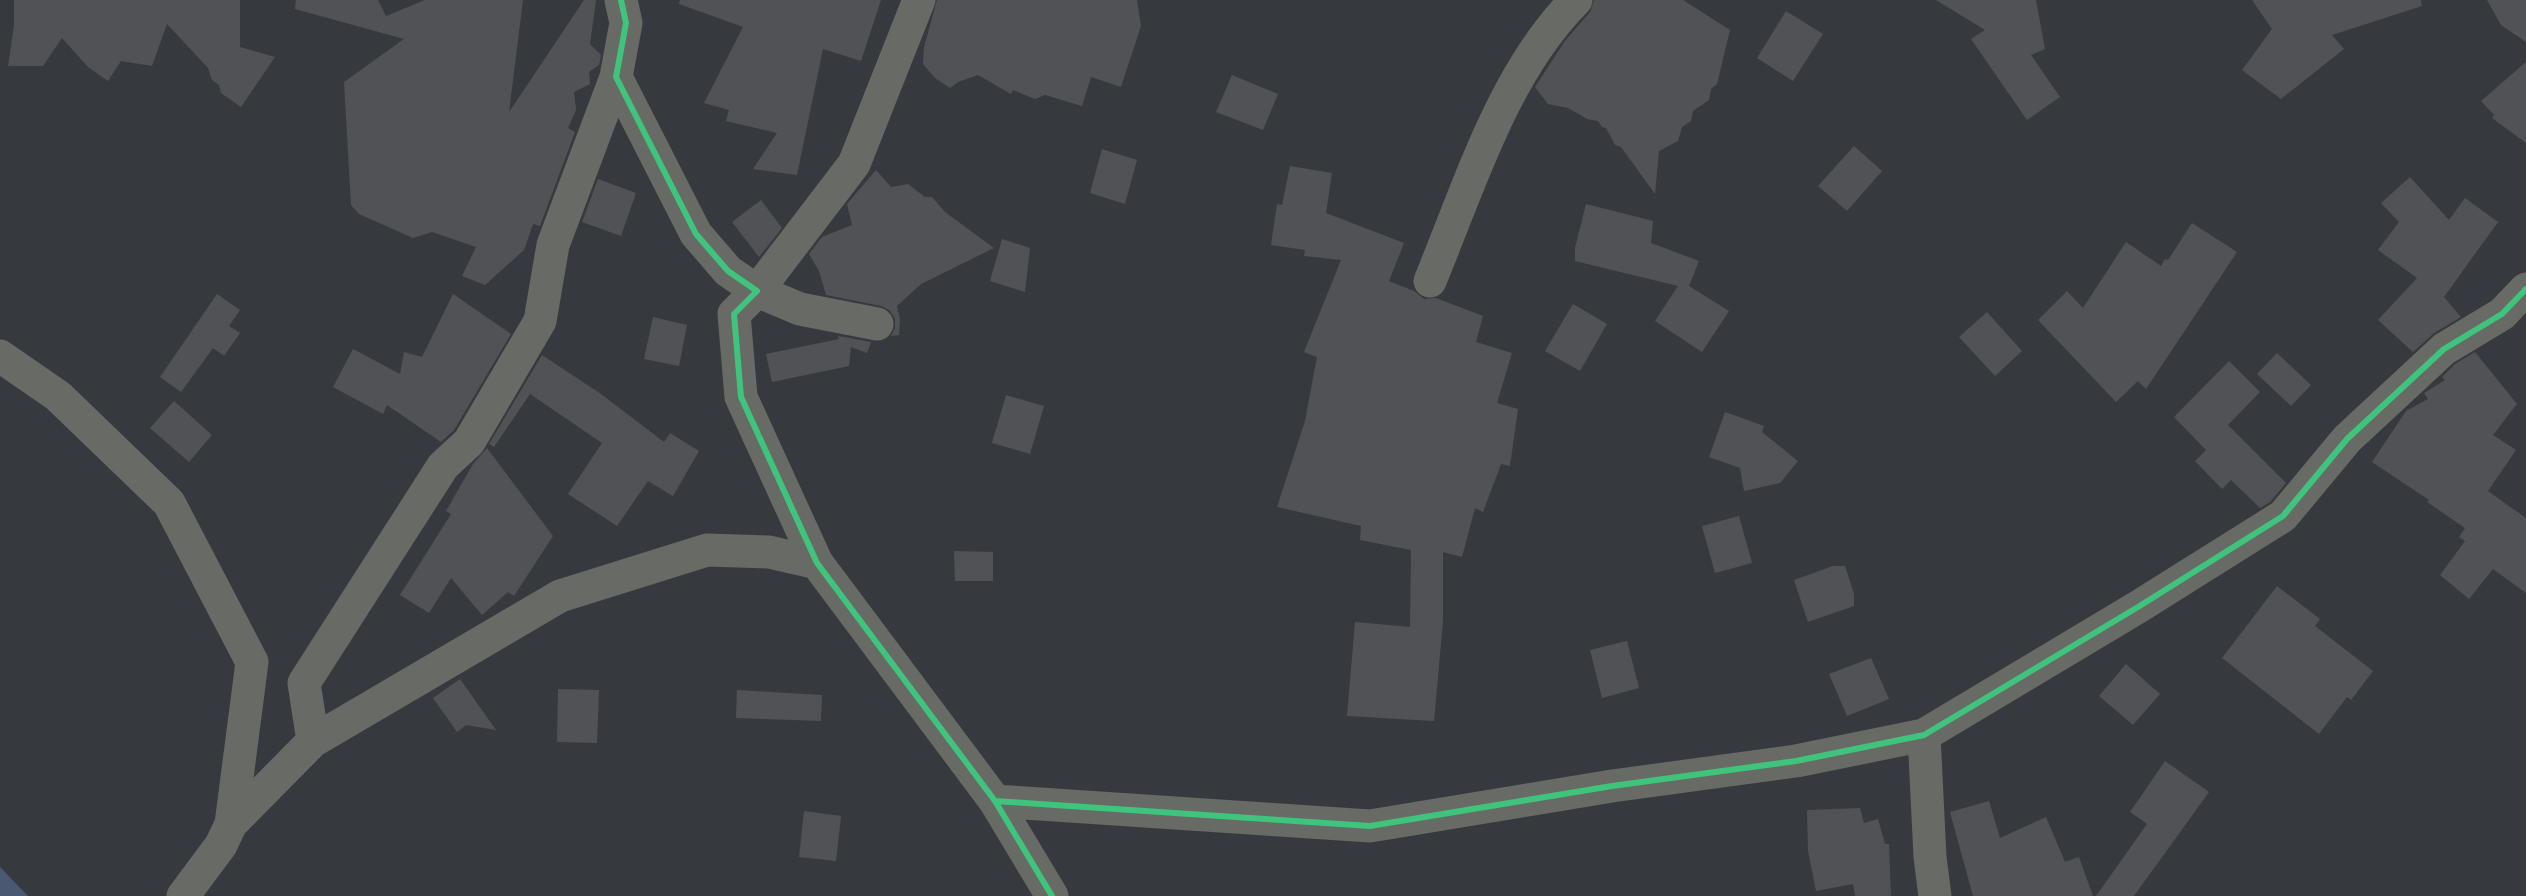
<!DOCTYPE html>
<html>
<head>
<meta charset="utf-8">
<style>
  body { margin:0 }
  canvas { display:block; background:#36393e }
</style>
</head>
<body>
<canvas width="2526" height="896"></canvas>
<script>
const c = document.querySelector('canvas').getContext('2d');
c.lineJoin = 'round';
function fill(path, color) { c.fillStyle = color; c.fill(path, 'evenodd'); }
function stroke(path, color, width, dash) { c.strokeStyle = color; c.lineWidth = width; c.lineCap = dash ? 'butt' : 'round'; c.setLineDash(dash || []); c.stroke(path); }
fill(new Path2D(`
  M 0,867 L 28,896 L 0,896 Z`), '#4a5971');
fill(new Path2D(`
  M 14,0 L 240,0 L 240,47 L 275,57 L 241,107 L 221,93 L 219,85 L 212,80 L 208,68 L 167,24 L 152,66 L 121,61 L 108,81 L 88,67 L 62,38 L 43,66 L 8,66 L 14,26 Z
  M 296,0 L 378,0 L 386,16 L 425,0 L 523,0 L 509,112 L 584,0 L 596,0 L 590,44 L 601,55 L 599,65 L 589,72 L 590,84 L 574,92 L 576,110 L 568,128 L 575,132 L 540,226 L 533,224 L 524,250 L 485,285 L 462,276 L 476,247 L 432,232 L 413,238 L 359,214 L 351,205 L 344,82 L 404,39 L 295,9 Z
  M 680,0 L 881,0 L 861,61 L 823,49 L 797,175 L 753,169 L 777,133 L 726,121 L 729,110 L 704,103 L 743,27 L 679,4 Z
  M 937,0 L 1137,0 L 1141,26 L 1121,87 L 1091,77 L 1082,106 L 1045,95 L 1035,99 L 1013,90 L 1011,94 L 978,75 L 958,82 L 950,88 L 935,78 L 923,64 L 924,47 Z
  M 1594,0 L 1683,0 L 1730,30 L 1717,84 L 1711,89 L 1709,100 L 1693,111 L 1691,121 L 1682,127 L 1678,141 L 1659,151 L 1655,194 L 1621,147 L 1615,145 L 1606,128 L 1602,127 L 1598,121 L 1587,119 L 1568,108 L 1548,104 L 1535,87 L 1565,41 L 1590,12 Z
  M 1936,0 L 2036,0 L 2045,49 L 2031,55 L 2060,97 L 2027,120 L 1971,39 L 1985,30 Z
  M 2252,0 L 2421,0 L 2422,6 L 2332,35 L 2344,49 L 2281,99 L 2242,70 L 2272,29 Z
  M 2487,0 L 2526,0 L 2526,42 L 2501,25 Z
  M 1786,11 L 1823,34 L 1793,81 L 1757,58 Z
  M 2526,62 L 2526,143 L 2492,118 L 2494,115 L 2481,101 Z
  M 1232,75 L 1278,94 L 1263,130 L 1216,112 Z
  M 1854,146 L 1882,171 L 1847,211 L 1818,186 Z
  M 1102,149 L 1137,160 L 1125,204 L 1090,193 Z
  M 1290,166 L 1332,173 L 1326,213 L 1404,243 L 1389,281 L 1414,291 L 1424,299 L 1436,298 L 1483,316 L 1476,342 L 1512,353 L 1497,403 L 1518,409 L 1510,466 L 1501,464 L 1483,512 L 1475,508 L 1462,557 L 1443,552 L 1443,621 L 1434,721 L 1347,716 L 1355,622 L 1410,627 L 1411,550 L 1360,540 L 1361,526 L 1277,507 L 1305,421 L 1317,357 L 1304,352 L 1341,260 L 1304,256 L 1305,250 L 1271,245 L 1277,204 L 1282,205 Z
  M 876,170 L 891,187 L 908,184 L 925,197 L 932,197 L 945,212 L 994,248 L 921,284 L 897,306 L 900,320 L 899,335 L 891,336 L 895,328 L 895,318 L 889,310 L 881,306 L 826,295 L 819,271 L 809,254 L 822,237 L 852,225 L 847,204 Z
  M 2410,177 L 2449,220 L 2465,198 L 2498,222 L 2444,297 L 2461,317 L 2434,333 L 2413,352 L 2378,320 L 2417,278 L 2378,250 L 2399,222 L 2381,203 Z
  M 598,179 L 636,193 L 621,236 L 582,222 Z
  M 761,200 L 782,228 L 759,257 L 732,222 Z
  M 1586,204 L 1653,221 L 1651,243 L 1699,261 L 1689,286 L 1729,311 L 1702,352 L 1655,321 L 1678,286 L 1575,261 L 1575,248 Z
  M 2192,223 L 2237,252 L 2146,389 L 2138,381 L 2116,402 L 2038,320 L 2067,291 L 2083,308 L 2126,242 L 2161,266 L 2165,259 L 2168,260 Z
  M 1002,239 L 1030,248 L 1025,292 L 990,281 Z
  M 217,294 L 240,310 L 229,326 L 240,333 L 224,356 L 213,348 L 181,392 L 160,377 Z
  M 453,294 L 511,334 L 454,430 L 441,442 L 387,405 L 383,414 L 333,387 L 353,349 L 400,374 L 404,352 L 422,357 Z
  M 1573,304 L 1607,324 L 1580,371 L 1545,351 Z
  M 1987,312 L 2022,351 L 1995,376 L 1959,337 Z
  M 653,317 L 687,325 L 679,366 L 644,359 Z
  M 838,336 L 871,342 L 867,353 L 851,347 L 849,366 L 772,382 L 766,354 L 839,339 Z
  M 2475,352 L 2517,404 L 2493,435 L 2516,450 L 2488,491 L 2526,518 L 2526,593 L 2493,569 L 2469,599 L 2440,575 L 2465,541 L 2459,537 L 2465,528 L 2427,502 L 2429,500 L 2372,462 L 2406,411 L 2428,399 L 2424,393 L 2445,380 L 2442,377 L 2455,364 Z
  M 2277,353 L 2311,385 L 2291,406 L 2257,374 Z
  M 542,355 L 601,394 L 664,442 L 670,433 L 699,451 L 673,496 L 648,481 L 617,526 L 568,494 L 602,443 L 530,394 L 494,447 L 489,444 Z
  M 2229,361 L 2260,392 L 2228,425 L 2286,483 L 2270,502 L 2260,508 L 2231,480 L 2222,489 L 2195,461 L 2206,450 L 2174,417 Z
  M 1006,395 L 1044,406 L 1030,454 L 992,443 Z
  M 174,401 L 212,435 L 189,462 L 150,428 Z
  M 1725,412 L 1764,426 L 1762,432 L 1798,461 L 1780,483 L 1744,491 L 1740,468 L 1709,457 Z
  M 487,448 L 553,536 L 514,596 L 508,592 L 482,615 L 451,578 L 429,613 L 400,595 L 451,514 L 446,511 L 473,464 Z
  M 1739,516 L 1752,563 L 1715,573 L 1702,526 Z
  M 954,551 L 993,552 L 993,581 L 955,581 Z
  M 1833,566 L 1845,566 L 1854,594 L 1854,606 L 1808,622 L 1794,580 Z
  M 2277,586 L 2320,619 L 2315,626 L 2373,671 L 2351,700 L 2347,697 L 2319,734 L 2222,658 Z
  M 1627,641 L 1639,688 L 1602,698 L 1590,650 Z
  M 1871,658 L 1889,699 L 1847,716 L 1829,674 Z
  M 2126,664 L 2160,694 L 2133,725 L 2099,696 Z
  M 460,679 L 496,730 L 466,725 L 457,732 L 433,698 Z
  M 558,689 L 599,690 L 597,743 L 557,742 Z
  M 737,690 L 822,695 L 821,721 L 736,718 Z
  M 2165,761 L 2209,792 L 2134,896 L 2096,896 L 2147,824 L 2130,812 Z
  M 1989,801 L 2000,838 L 2046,817 L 2065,862 L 2079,857 L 2093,896 L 1973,896 L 1950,812 Z
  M 1860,808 L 1864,823 L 1878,819 L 1885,844 L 1889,844 L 1891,896 L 1855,896 L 1853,884 L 1816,891 L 1808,851 L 1807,810 Z
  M 804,811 L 841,816 L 836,861 L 799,857 Z`), '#505256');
stroke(new Path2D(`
  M 621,0 L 626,23 L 616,77 L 696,234 L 728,271 L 757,291 L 734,314 L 741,397 L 817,563 L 995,801 L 1052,896
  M 1430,281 C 1469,187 1503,73 1576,0
  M 877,324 L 800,309 L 757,291 L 854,164 L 919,0
  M 0,356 L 58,396 L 169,503 L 252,662 L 231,824
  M 1924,735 L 1930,857 L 1935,896
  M 313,741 L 304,683 L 443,466 L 469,442 L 540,321 L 553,245 L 616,77
  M 995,801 L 1370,826 L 1612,786 L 1796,761 L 1924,735 L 2138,607 L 2283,516 L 2347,439 L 2444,349 L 2502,314 L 2526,289
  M 183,896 L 221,845 L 231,824 L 313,741 L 560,596 L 707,550 L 769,552 L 817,563`), '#676a65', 33);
stroke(new Path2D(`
  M 621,0 L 626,23 L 616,77 L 696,234 L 728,271 L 757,291 L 734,314 L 741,397 L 817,563 L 995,801 L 1052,896
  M 995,801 L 1370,826 L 1612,786 L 1796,761 L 1924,735 L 2138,607 L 2283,516 L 2347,439 L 2444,349 L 2502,314 L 2526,289`), '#40c37c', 6);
</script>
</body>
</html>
